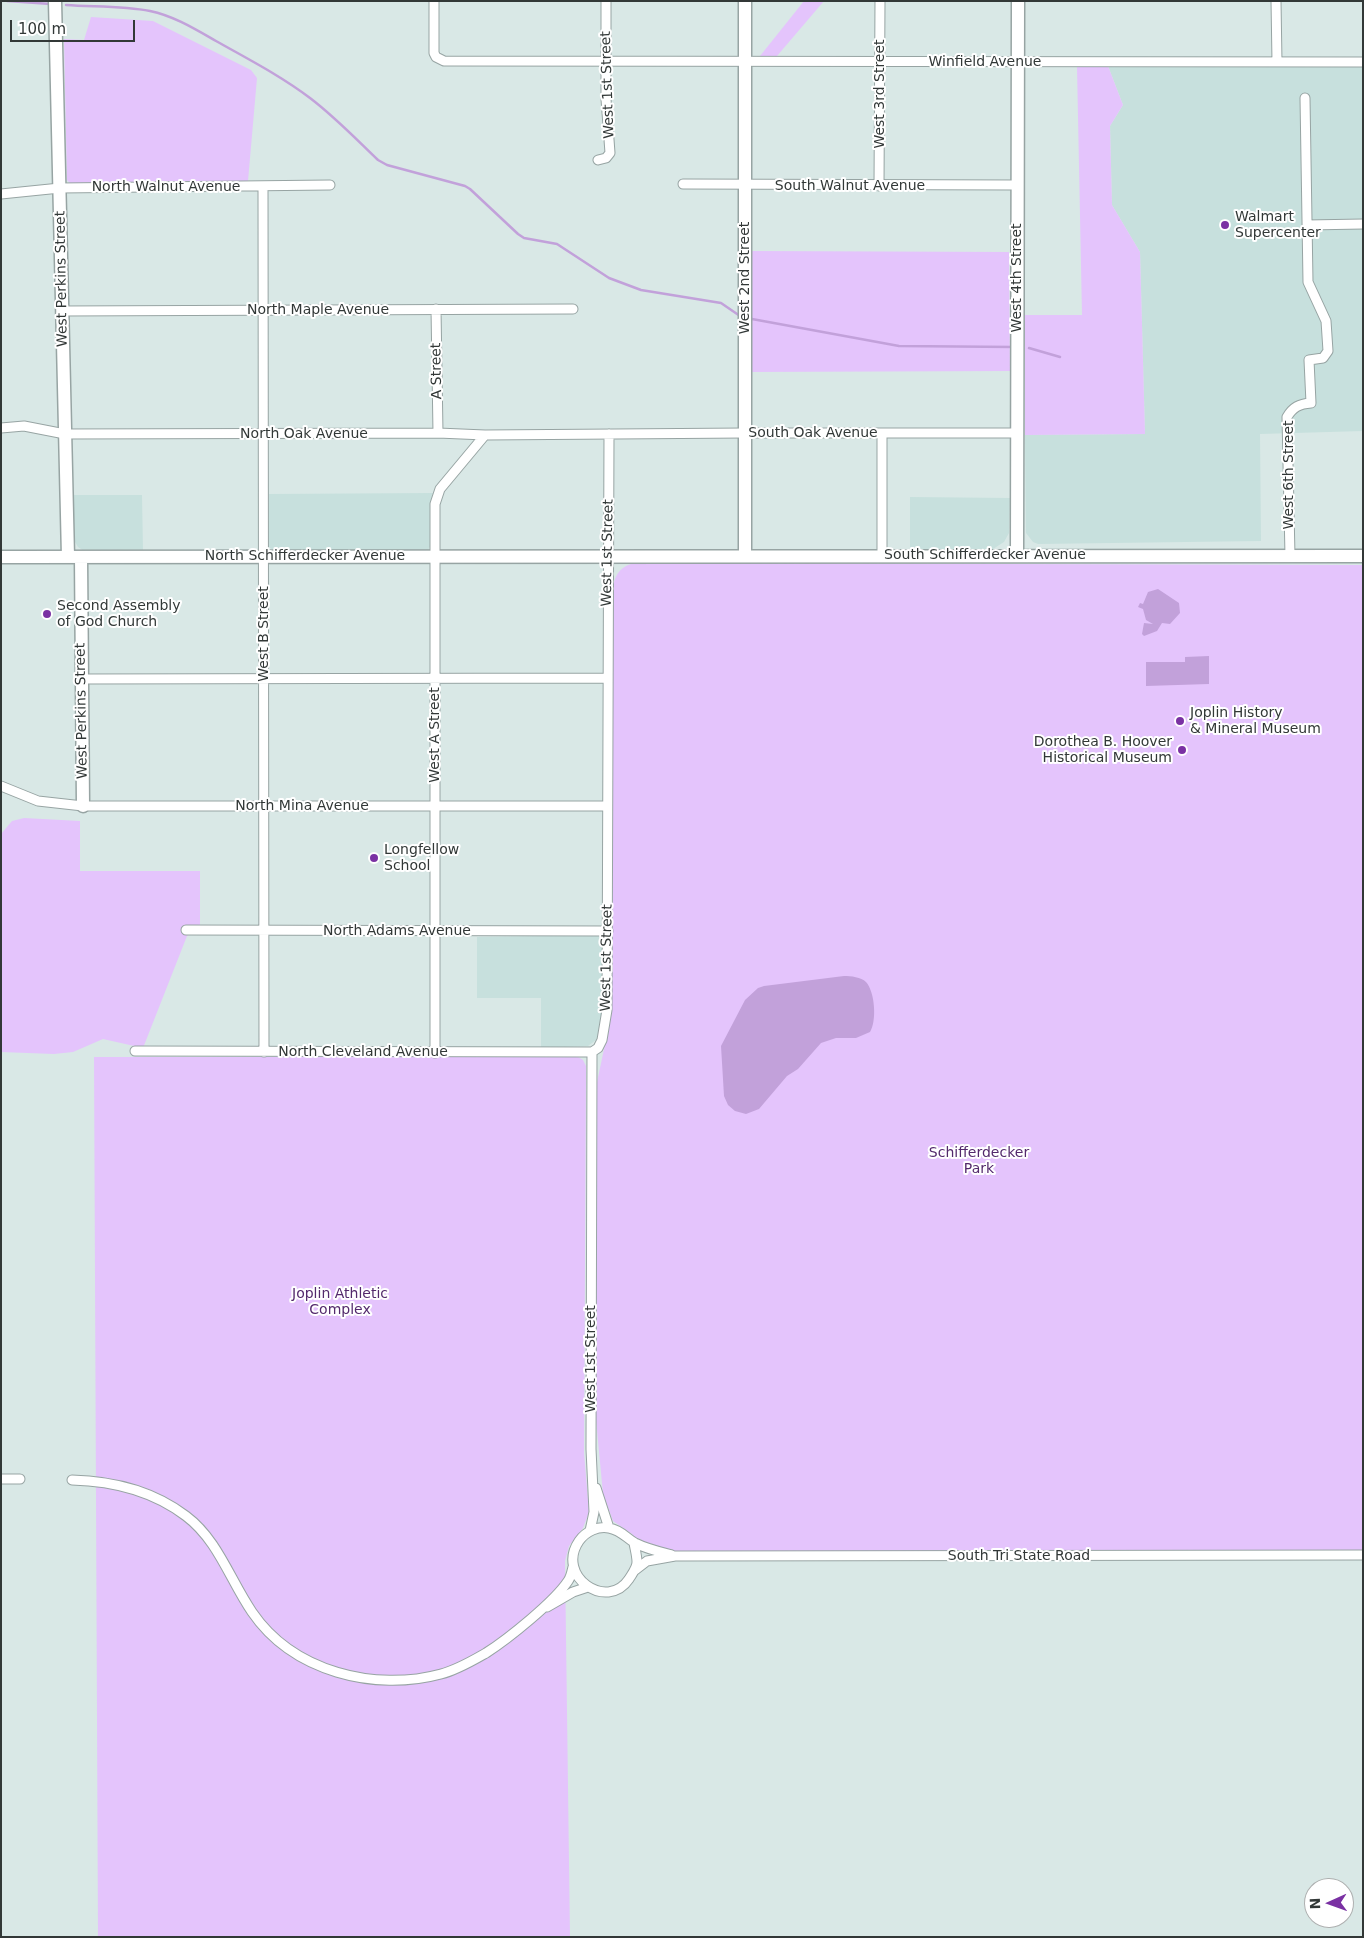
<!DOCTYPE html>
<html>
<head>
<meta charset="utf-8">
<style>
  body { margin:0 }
  #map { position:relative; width:1364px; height:1938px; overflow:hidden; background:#d9e8e6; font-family:"DejaVu Sans",sans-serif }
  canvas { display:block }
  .frame { position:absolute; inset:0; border:2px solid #323837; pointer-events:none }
  .north { position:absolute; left:1304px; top:1878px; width:50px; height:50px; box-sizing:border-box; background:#fff; border:1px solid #adafaf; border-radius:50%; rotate:268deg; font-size:14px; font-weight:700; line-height:20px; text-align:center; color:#323837 }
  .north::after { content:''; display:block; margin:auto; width:18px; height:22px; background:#7a31a3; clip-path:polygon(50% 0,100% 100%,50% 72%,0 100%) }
  .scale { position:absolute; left:10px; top:20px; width:125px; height:22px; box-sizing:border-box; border:2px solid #323837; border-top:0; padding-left:6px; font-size:15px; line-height:18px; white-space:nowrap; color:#323837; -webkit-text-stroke:4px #fff; paint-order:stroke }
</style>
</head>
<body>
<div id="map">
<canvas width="1364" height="1938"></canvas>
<div class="frame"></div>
<div class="north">N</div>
<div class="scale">100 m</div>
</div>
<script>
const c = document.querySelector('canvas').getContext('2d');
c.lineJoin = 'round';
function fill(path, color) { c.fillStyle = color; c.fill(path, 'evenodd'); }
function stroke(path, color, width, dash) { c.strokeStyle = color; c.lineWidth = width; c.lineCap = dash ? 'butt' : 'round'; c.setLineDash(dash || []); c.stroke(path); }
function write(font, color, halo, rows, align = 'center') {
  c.font = font + ' "DejaVu Sans",sans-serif'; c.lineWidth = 4; c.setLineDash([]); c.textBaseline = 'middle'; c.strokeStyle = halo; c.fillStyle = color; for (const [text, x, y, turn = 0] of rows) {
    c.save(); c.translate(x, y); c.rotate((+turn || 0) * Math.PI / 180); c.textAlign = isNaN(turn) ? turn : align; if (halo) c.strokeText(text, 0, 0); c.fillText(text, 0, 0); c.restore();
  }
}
fill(new Path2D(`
  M 1108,66 L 1363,67 L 1363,431 L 1260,434 L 1261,541 L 1038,544 L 1033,542 L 1026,533 L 1025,435 L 1145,434 L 1140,252 L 1112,205 L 1110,126 L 1123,105 Z
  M 433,493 L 430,504 L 431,545 L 428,550 L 274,551 L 269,547 L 269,494 Z
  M 72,495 L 142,495 L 143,551 L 84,551 L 78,547 L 74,540 Z
  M 910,497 L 1010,498 L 1009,533 L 1004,542 L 993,549 L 910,550 Z
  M 598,935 L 602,939 L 603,943 L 601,1017 L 598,1035 L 596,1040 L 588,1046 L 541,1048 L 541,998 L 477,998 L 477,937 Z`), '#c7e0dd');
fill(new Path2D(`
  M 804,1 L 824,1 L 777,56 L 760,56 Z
  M 91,17 L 153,21 L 251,70 L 257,78 L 248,181 L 70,183 L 67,180 L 64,39 L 84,40 Z
  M 1108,66 L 1123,105 L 1110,126 L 1112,205 L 1140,252 L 1145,434 L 1025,435 L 1025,315 L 1082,315 L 1077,67 Z
  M 750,251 L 1009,252 L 1010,371 L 750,372 Z
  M 635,563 L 1363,565 L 1363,1553 L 676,1553 L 638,1541 L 632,1534 L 613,1521 L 603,1494 L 594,1398 L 596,1087 L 612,1011 L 613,586 C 616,573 621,566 635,563 Z
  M 24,818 L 80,821 L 80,871 L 200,871 L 200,926 L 187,936 L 143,1048 L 103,1039 L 73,1052 L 54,1054 L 1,1052 L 1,834 L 12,821 Z
  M 94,1057 L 578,1057 L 583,1060 L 586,1066 L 584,1453 L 589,1512 L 583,1528 L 569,1546 L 565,1561 L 570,1937 L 98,1937 Z`), '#e4c4fc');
fill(new Path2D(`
  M 1158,589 L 1179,603 L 1180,613 L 1170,624 L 1162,623 L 1157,631 L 1144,636 L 1142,634 L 1144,623 L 1153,624 L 1146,620 L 1143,609 L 1138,607 L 1140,603 L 1143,604 L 1148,592 Z
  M 1209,656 L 1209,684 L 1146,686 L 1146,662 L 1185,662 L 1185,657 Z
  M 844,976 C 851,976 861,977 866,982 C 875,992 877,1021 870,1032 L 856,1038 L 836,1038 L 821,1043 L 798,1069 L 787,1076 L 759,1109 L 746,1114 L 735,1111 L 728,1105 L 724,1096 L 721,1046 L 745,1000 L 758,988 L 764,986 Z`), '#c2a1da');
stroke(new Path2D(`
  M 7,1 L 51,4
  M 66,5 C 94,7 123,6 150,11 C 174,16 195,29 216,41 C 248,59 281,76 310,98 C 335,117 356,139 378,160 L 387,165 L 465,186 L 470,189 L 518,234 L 524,238 L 557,244 L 609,278 L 641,290 L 721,303 L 740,316
  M 752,319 L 899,346 L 1014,347
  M 1029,348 L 1060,357`), '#c2a1da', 2.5);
const street = new Path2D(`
  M 434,1 L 434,53 L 436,57 L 444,61 L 1363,62
  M 1276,1 L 1277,62
  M 598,160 L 606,158 L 610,153 L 606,99 L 606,1
  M 683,184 L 1017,185
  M 879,186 L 880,1
  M 263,187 L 264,1052
  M 1,194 L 60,188 L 330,185
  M 1307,225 L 1363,224
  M 436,309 L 438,433
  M 62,311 L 573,309
  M 1,428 L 24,426 L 65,434 L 438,433 L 485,435 L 745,433 L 1017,433
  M 882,556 L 882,433
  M 1290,556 L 1287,417 C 1293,407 1299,404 1311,403 L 1309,360 L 1323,358 L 1328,351 L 1326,321 L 1308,282 L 1305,98
  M 82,679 L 607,678
  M 1,786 L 38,801 L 83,806 L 607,806
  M 186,930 L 608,931
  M 135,1051 L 592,1052
  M 435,1053 L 435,504 L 440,489 L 485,435
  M 1,1479 L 20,1479
  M 72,1480 C 113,1481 153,1491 186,1516 C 218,1540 230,1580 252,1612 C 293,1672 375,1692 441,1674 C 457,1670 472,1661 486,1653 C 508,1639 554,1602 568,1581 C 571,1577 572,1571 573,1567
  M 596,1488 L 609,1528
  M 590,1531 L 594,1512 L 591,1449 L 592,1052 L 598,1048 L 602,1040 L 607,1010 L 609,434
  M 634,1543 C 635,1549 637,1556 637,1562 C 637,1568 632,1574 629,1579 C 607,1612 555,1576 579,1541 C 586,1531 598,1526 609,1528 C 621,1530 626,1538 635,1543 C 647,1549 660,1552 672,1555
  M 634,1571 L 647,1561 L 675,1556 L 1363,1555
  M 547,1607 L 573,1592 L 588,1587`);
const secondary = new Path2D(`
  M 55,1 L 68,557
  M 745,1 L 745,555
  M 1017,555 L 1018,1
  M 1,557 L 1363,556
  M 81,557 L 83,806`);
stroke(street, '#97a4a3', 11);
stroke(secondary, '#97a4a3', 15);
stroke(street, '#fff', 9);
stroke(secondary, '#fff', 12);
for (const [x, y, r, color] of [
  [1225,225,5,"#7a31a3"],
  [47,614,5,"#7a31a3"],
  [1180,721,5,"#7a31a3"],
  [1182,750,5,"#7a31a3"],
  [374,858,5,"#7a31a3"]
]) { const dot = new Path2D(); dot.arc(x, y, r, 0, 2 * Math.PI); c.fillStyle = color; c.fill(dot); stroke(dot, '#fff', 2); }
write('14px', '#323837', '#fff', [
  ["Winfield Avenue",985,62],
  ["West 1st Street",608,85,-92],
  ["West 3rd Street",880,94,-90],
  ["South Walnut Avenue",850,186],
  ["North Walnut Avenue",166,187],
  ["West 2nd Street",745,278,-90],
  ["West 4th Street",1017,278,-90],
  ["West Perkins Street",62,279,-91],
  ["North Maple Avenue",318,310],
  ["A Street",437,371,-91],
  ["South Oak Avenue",813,433],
  ["North Oak Avenue",304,434],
  ["West 6th Street",1289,475,-90],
  ["West 1st Street",608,553,-89],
  ["South Schifferdecker Avenue",985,555],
  ["North Schifferdecker Avenue",305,556],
  ["West B Street",264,634,-90],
  ["West Perkins Street",82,711,-91],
  ["West A Street",435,735,-90],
  ["North Mina Avenue",302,806],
  ["North Adams Avenue",397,931],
  ["West 1st Street",607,958,-89],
  ["North Cleveland Avenue",363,1052],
  ["West 1st Street",591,1359,-90],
  ["South Tri State Road",1019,1556]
]);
write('14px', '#323837', '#fff', [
  ["Walmart",1235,217],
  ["Supercenter",1235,233],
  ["Second Assembly",57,606],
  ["of God Church",57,622],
  ["Joplin History",1190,713],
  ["& Mineral Museum",1190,729],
  ["Dorothea B. Hoover",1172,742,"right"],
  ["Historical Museum",1172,758,"right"],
  ["Longfellow",384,850],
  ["School",384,866]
], 'left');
write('14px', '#53296c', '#fff', [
  ["Schifferdecker",979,1153],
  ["Park",979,1169],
  ["Joplin Athletic",340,1294],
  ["Complex",340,1310]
]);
</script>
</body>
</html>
